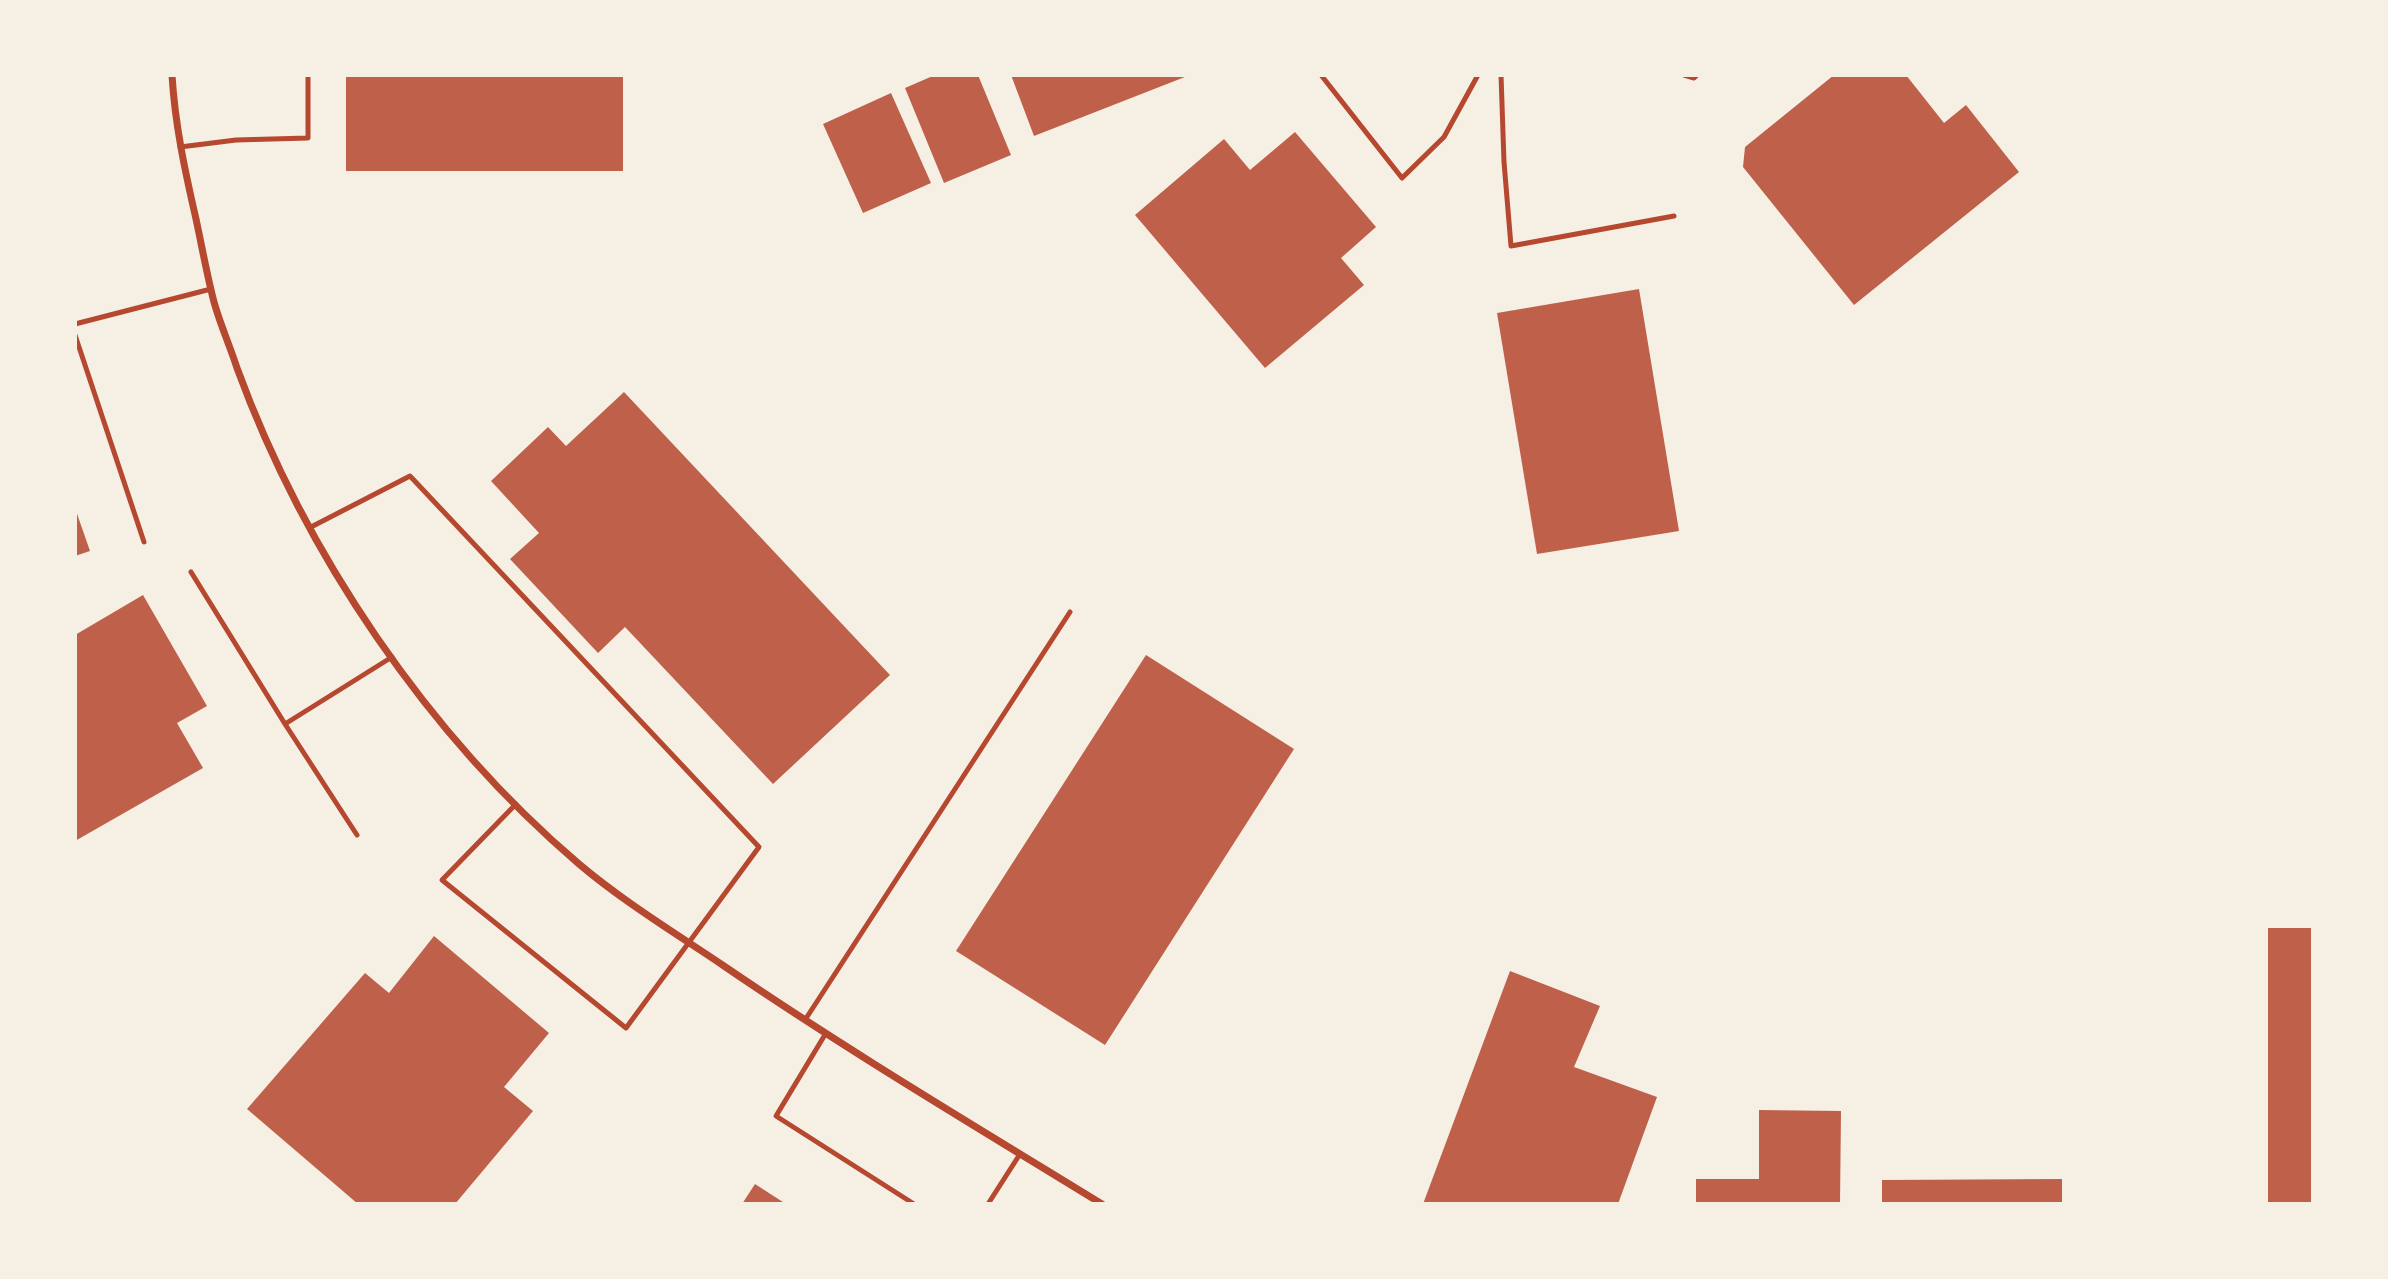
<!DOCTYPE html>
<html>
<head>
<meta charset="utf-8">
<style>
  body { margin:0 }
  #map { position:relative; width:2388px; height:1279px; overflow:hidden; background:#f6efe4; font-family:Commissioner,sans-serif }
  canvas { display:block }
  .frame { position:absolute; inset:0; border:77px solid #f6efe4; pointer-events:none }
</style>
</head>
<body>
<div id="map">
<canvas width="2388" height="1279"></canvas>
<div class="frame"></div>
</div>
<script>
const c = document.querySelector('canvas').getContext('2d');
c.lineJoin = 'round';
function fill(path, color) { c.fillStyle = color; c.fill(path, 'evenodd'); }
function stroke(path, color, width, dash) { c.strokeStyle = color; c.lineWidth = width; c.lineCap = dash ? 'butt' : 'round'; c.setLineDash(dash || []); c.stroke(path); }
fill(new Path2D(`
  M 346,75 L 623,75 L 623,171 L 346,171 Z
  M 935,75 L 978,75 L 1011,155 L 944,183 L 905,88 Z
  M 1011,75 L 1190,75 L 1034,136 Z
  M 1834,75 L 1906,75 L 1944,123 L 1966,105 L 2019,172 L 1854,305 L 1743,167 L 1745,147 Z
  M 891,93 L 931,183 L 863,213 L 823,124 Z
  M 1295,132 L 1376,227 L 1341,258 L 1364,285 L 1265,368 L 1135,215 L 1224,139 L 1250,170 Z
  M 1639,289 L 1679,531 L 1537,554 L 1497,313 Z
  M 624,392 L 890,675 L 773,784 L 625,627 L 598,653 L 510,559 L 539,533 L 491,481 L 548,427 L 566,446 Z
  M 75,508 L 90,551 L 75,556 Z
  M 143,595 L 207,706 L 177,723 L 203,768 L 75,841 L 75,635 Z
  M 1146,655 L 1294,749 L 1105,1045 L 956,951 Z
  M 2268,928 L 2313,928 L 2313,1204 L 2268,1204 Z
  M 434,936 L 549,1033 L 504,1087 L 533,1111 L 455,1204 L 358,1204 L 247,1109 L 365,973 L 389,993 Z
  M 1510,971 L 1600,1006 L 1574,1067 L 1657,1097 L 1618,1204 L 1423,1204 Z
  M 1759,1110 L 1841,1111 L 1840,1204 L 1696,1204 L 1696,1179 L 1759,1179 Z
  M 2062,1179 L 2062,1204 L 1882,1204 L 1882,1180 Z
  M 755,1184 L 786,1204 L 742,1204 Z`), '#bf614a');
stroke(new Path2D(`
  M 1321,75 L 1402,178 L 1444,137 L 1478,75
  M 1501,75 L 1504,162 L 1511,246 L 1674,216
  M 1684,75 L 1694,78 L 1697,75
  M 180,147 L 236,140 L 308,138 L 308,75
  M 75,324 L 211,289
  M 75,335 L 144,542
  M 311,527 L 410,476 L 759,847 L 626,1028 L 442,880 L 516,804
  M 191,572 L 285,724 L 392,657
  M 285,724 L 357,835
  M 805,1020 L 1070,612
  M 826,1033 L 776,1116 L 914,1204
  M 988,1204 L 1020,1154`), '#b5482f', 5);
stroke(new Path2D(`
  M 172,75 C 175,125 185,171 196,219 C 202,247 207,275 214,302 C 220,324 230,346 237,368 C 305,554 428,735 579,864 C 624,902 675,933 724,966 C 847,1050 975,1126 1102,1204`), '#b5482f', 7);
</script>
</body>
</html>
